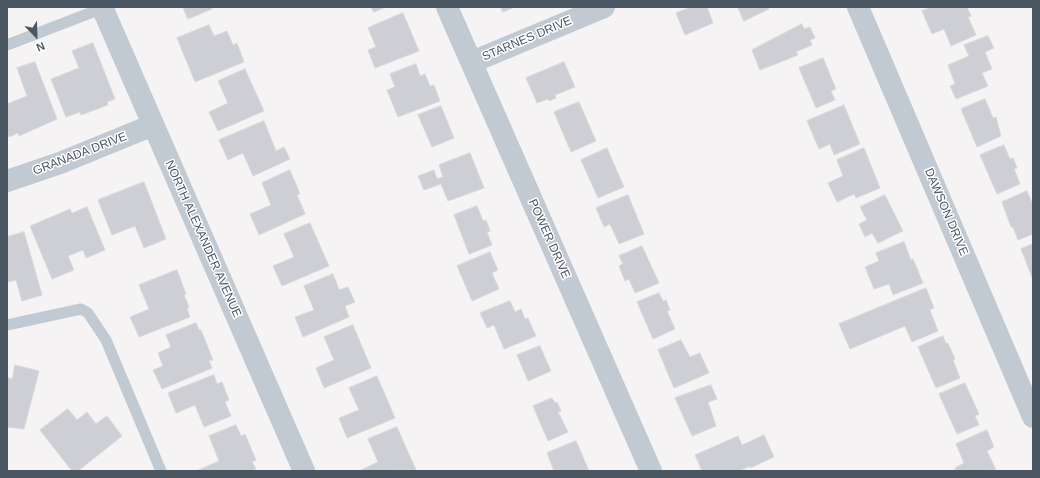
<!DOCTYPE html>
<html>
<head>
<meta charset="utf-8">
<style>
  body { margin:0 }
  #map { position:relative; width:1040px; height:478px; overflow:hidden; background:#f5f3f3; font-family:Arial,sans-serif }
  canvas { display:block }
  .frame { position:absolute; inset:0; border:8px solid #4a5661; pointer-events:none }
  .north { position:absolute; left:16px; top:16px; width:40px; height:40px; -webkit-text-stroke:3px #fff; paint-order:stroke; rotate:157deg; font-size:11px; font-weight:700; line-height:16px; text-align:center; color:#4a5661 }
  .north::after { content:''; display:block; margin:auto; width:14px; height:18px; background:#4a5661; clip-path:polygon(50% 0,100% 100%,50% 72%,0 100%) }
</style>
</head>
<body>
<div id="map">
<canvas width="1040" height="478"></canvas>
<div class="frame"></div>
<div class="north">N</div>
</div>
<script>
const c = document.querySelector('canvas').getContext('2d');
c.lineJoin = 'round';
function fill(path, color) { c.fillStyle = color; c.fill(path, 'evenodd'); }
function stroke(path, color, width, dash) { c.strokeStyle = color; c.lineWidth = width; c.lineCap = dash ? 'butt' : 'round'; c.setLineDash(dash || []); c.stroke(path); }
function write(font, color, halo, rows, align = 'center') {
  c.font = font + ' Arial,sans-serif'; c.lineWidth = 3; c.setLineDash([]); c.textBaseline = 'middle'; c.strokeStyle = halo; c.fillStyle = color; for (const [text, x, y, turn = 0] of rows) {
    c.save(); c.translate(x, y); c.rotate((+turn || 0) * Math.PI / 180); c.textAlign = isNaN(turn) ? turn : align; if (halo) c.strokeText(text, 0, 0); c.fillText(text, 0, 0); c.restore();
  }
}
const building = new Path2D(`
  M 183,7 L 211,7 L 212,9 L 188,19 Z
  M 371,7 L 386,7 L 374,12 Z
  M 501,7 L 515,7 L 503,12 Z
  M 692,7 L 707,7 L 713,23 L 685,35 L 676,13 Z
  M 738,7 L 768,7 L 769,9 L 744,21 Z
  M 932,7 L 967,7 L 971,16 L 968,17 L 976,35 L 951,46 L 944,29 L 932,34 L 922,11 Z
  M 403,13 L 419,51 L 375,68 L 368,50 L 376,47 L 368,28 Z
  M 802,24 L 804,29 L 810,27 L 815,38 L 810,40 L 812,45 L 796,52 L 798,55 L 760,70 L 752,50 Z
  M 209,25 L 214,36 L 227,31 L 233,45 L 237,43 L 244,62 L 195,82 L 177,38 Z
  M 988,36 L 994,48 L 985,52 L 992,69 L 982,73 L 988,86 L 956,99 L 950,86 L 955,84 L 948,65 L 969,56 L 964,45 Z
  M 93,43 L 115,99 L 107,102 L 108,105 L 81,115 L 80,112 L 66,117 L 51,79 L 79,68 L 72,51 Z
  M 823,58 L 836,89 L 831,91 L 835,100 L 816,108 L 799,68 Z
  M 35,62 L 57,119 L 19,136 L 18,133 L 9,137 L 7,130 L 7,104 L 27,96 L 17,68 Z
  M 564,62 L 575,87 L 555,95 L 556,98 L 549,101 L 548,99 L 537,103 L 526,78 Z
  M 416,64 L 420,76 L 425,74 L 430,86 L 434,85 L 440,101 L 398,117 L 387,90 L 395,87 L 390,74 Z
  M 245,69 L 264,111 L 218,131 L 209,112 L 228,103 L 218,81 Z
  M 985,99 L 993,118 L 996,117 L 1001,136 L 977,147 L 961,109 Z
  M 579,102 L 596,141 L 571,152 L 554,112 Z
  M 844,105 L 860,144 L 834,155 L 830,144 L 819,149 L 807,121 Z
  M 441,106 L 454,138 L 432,147 L 418,115 Z
  M 264,121 L 276,151 L 284,147 L 290,159 L 253,176 L 243,153 L 228,160 L 219,140 Z
  M 1004,145 L 1010,159 L 1013,158 L 1017,168 L 1014,169 L 1020,184 L 997,194 L 980,155 Z
  M 607,148 L 624,187 L 598,198 L 581,160 Z
  M 864,148 L 880,188 L 856,198 L 854,194 L 837,202 L 828,183 L 843,176 L 837,160 Z
  M 470,153 L 484,188 L 448,201 L 441,184 L 424,190 L 418,176 L 434,170 L 437,179 L 443,177 L 439,165 Z
  M 290,170 L 300,194 L 297,195 L 305,214 L 259,235 L 250,214 L 271,205 L 262,183 Z
  M 144,182 L 166,239 L 144,248 L 135,226 L 112,235 L 98,200 Z
  M 1027,191 L 1033,205 L 1033,234 L 1018,240 L 1013,227 L 1011,227 L 1002,202 Z
  M 628,195 L 644,234 L 619,244 L 610,224 L 604,227 L 596,208 Z
  M 885,195 L 903,231 L 878,243 L 872,233 L 865,237 L 859,224 L 867,220 L 860,207 Z
  M 477,206 L 483,221 L 486,220 L 490,231 L 487,232 L 492,245 L 469,254 L 454,215 Z
  M 87,207 L 105,250 L 86,258 L 83,250 L 68,256 L 74,270 L 52,279 L 30,226 L 70,209 L 72,213 Z
  M 310,223 L 329,266 L 282,286 L 273,266 L 294,257 L 284,234 Z
  M 24,232 L 42,295 L 22,301 L 16,280 L 7,282 L 7,237 Z
  M 904,242 L 911,260 L 913,259 L 923,283 L 893,295 L 889,284 L 874,289 L 865,267 L 879,261 L 876,253 Z
  M 1033,244 L 1033,280 L 1021,249 Z
  M 642,246 L 659,283 L 635,293 L 629,279 L 625,281 L 619,266 L 623,264 L 619,256 Z
  M 490,252 L 498,270 L 492,273 L 499,289 L 472,301 L 457,266 Z
  M 177,270 L 186,294 L 184,295 L 189,307 L 187,308 L 190,317 L 139,337 L 130,317 L 149,309 L 139,285 Z
  M 333,274 L 339,290 L 348,287 L 355,302 L 345,306 L 349,317 L 303,337 L 295,317 L 314,310 L 304,286 Z
  M 926,288 L 934,308 L 930,310 L 938,331 L 912,342 L 905,326 L 850,349 L 839,324 Z
  M 659,293 L 663,301 L 666,300 L 670,310 L 667,311 L 675,329 L 653,339 L 637,302 Z
  M 510,301 L 515,312 L 521,309 L 525,319 L 528,318 L 536,336 L 504,349 L 494,325 L 487,328 L 480,313 Z
  M 196,323 L 199,330 L 201,330 L 213,360 L 209,361 L 212,368 L 162,389 L 153,370 L 163,366 L 158,353 L 171,347 L 166,335 Z
  M 353,325 L 371,368 L 324,388 L 316,368 L 334,360 L 324,337 Z
  M 943,336 L 946,344 L 948,343 L 955,359 L 953,360 L 960,378 L 936,388 L 918,347 Z
  M 681,340 L 690,357 L 700,353 L 709,373 L 674,388 L 658,350 Z
  M 540,346 L 551,371 L 528,381 L 517,355 Z
  M 15,365 L 39,371 L 24,429 L 7,427 L 7,377 L 12,379 Z
  M 214,375 L 217,384 L 222,382 L 229,400 L 225,402 L 231,416 L 204,427 L 195,405 L 176,413 L 168,393 Z
  M 377,376 L 395,418 L 347,438 L 339,418 L 359,410 L 349,388 Z
  M 965,383 L 979,414 L 975,416 L 979,425 L 957,434 L 939,394 Z
  M 711,385 L 717,399 L 708,402 L 716,426 L 692,436 L 675,398 Z
  M 552,398 L 555,403 L 557,402 L 561,411 L 558,412 L 568,432 L 548,441 L 533,406 Z
  M 68,409 L 77,420 L 87,412 L 96,424 L 107,416 L 122,436 L 78,471 L 72,471 L 40,430 Z
  M 236,425 L 241,436 L 245,434 L 256,460 L 252,462 L 256,469 L 251,471 L 196,471 L 219,461 L 209,436 Z
  M 397,427 L 416,470 L 359,471 L 378,462 L 368,439 Z
  M 987,430 L 994,447 L 987,451 L 996,470 L 956,471 L 955,468 L 964,463 L 956,444 Z
  M 764,435 L 774,457 L 750,468 L 750,466 L 739,471 L 702,471 L 695,455 L 738,436 L 742,445 Z
  M 576,441 L 589,471 L 554,471 L 547,453 Z`);
fill(building, '#cdcfd5');
stroke(building, '#d7d9de', 1);
stroke(new Path2D(`
  M 7,45 L 103,8
  M 7,325 L 81,309 L 88,313 L 106,340 L 161,471`), '#c1cad2', 11);
stroke(new Path2D(`
  M 102,7 L 304,471
  M 447,7 L 651,471
  M 858,7 L 1033,417
  M 472,62 L 604,7
  M 7,181 L 60,163 L 153,125`), '#c1cad2', 22);
write('12px', '#4a5661', '#fff', [
  ["STARNES DRIVE",527,39,-23],
  ["GRANADA DRIVE",80,154,-21],
  ["DAWSON DRIVE",946,212,67],
  ["NORTH ALEXANDER AVENUE",203,239,66],
  ["POWER DRIVE",549,239,66]
]);
</script>
</body>
</html>
